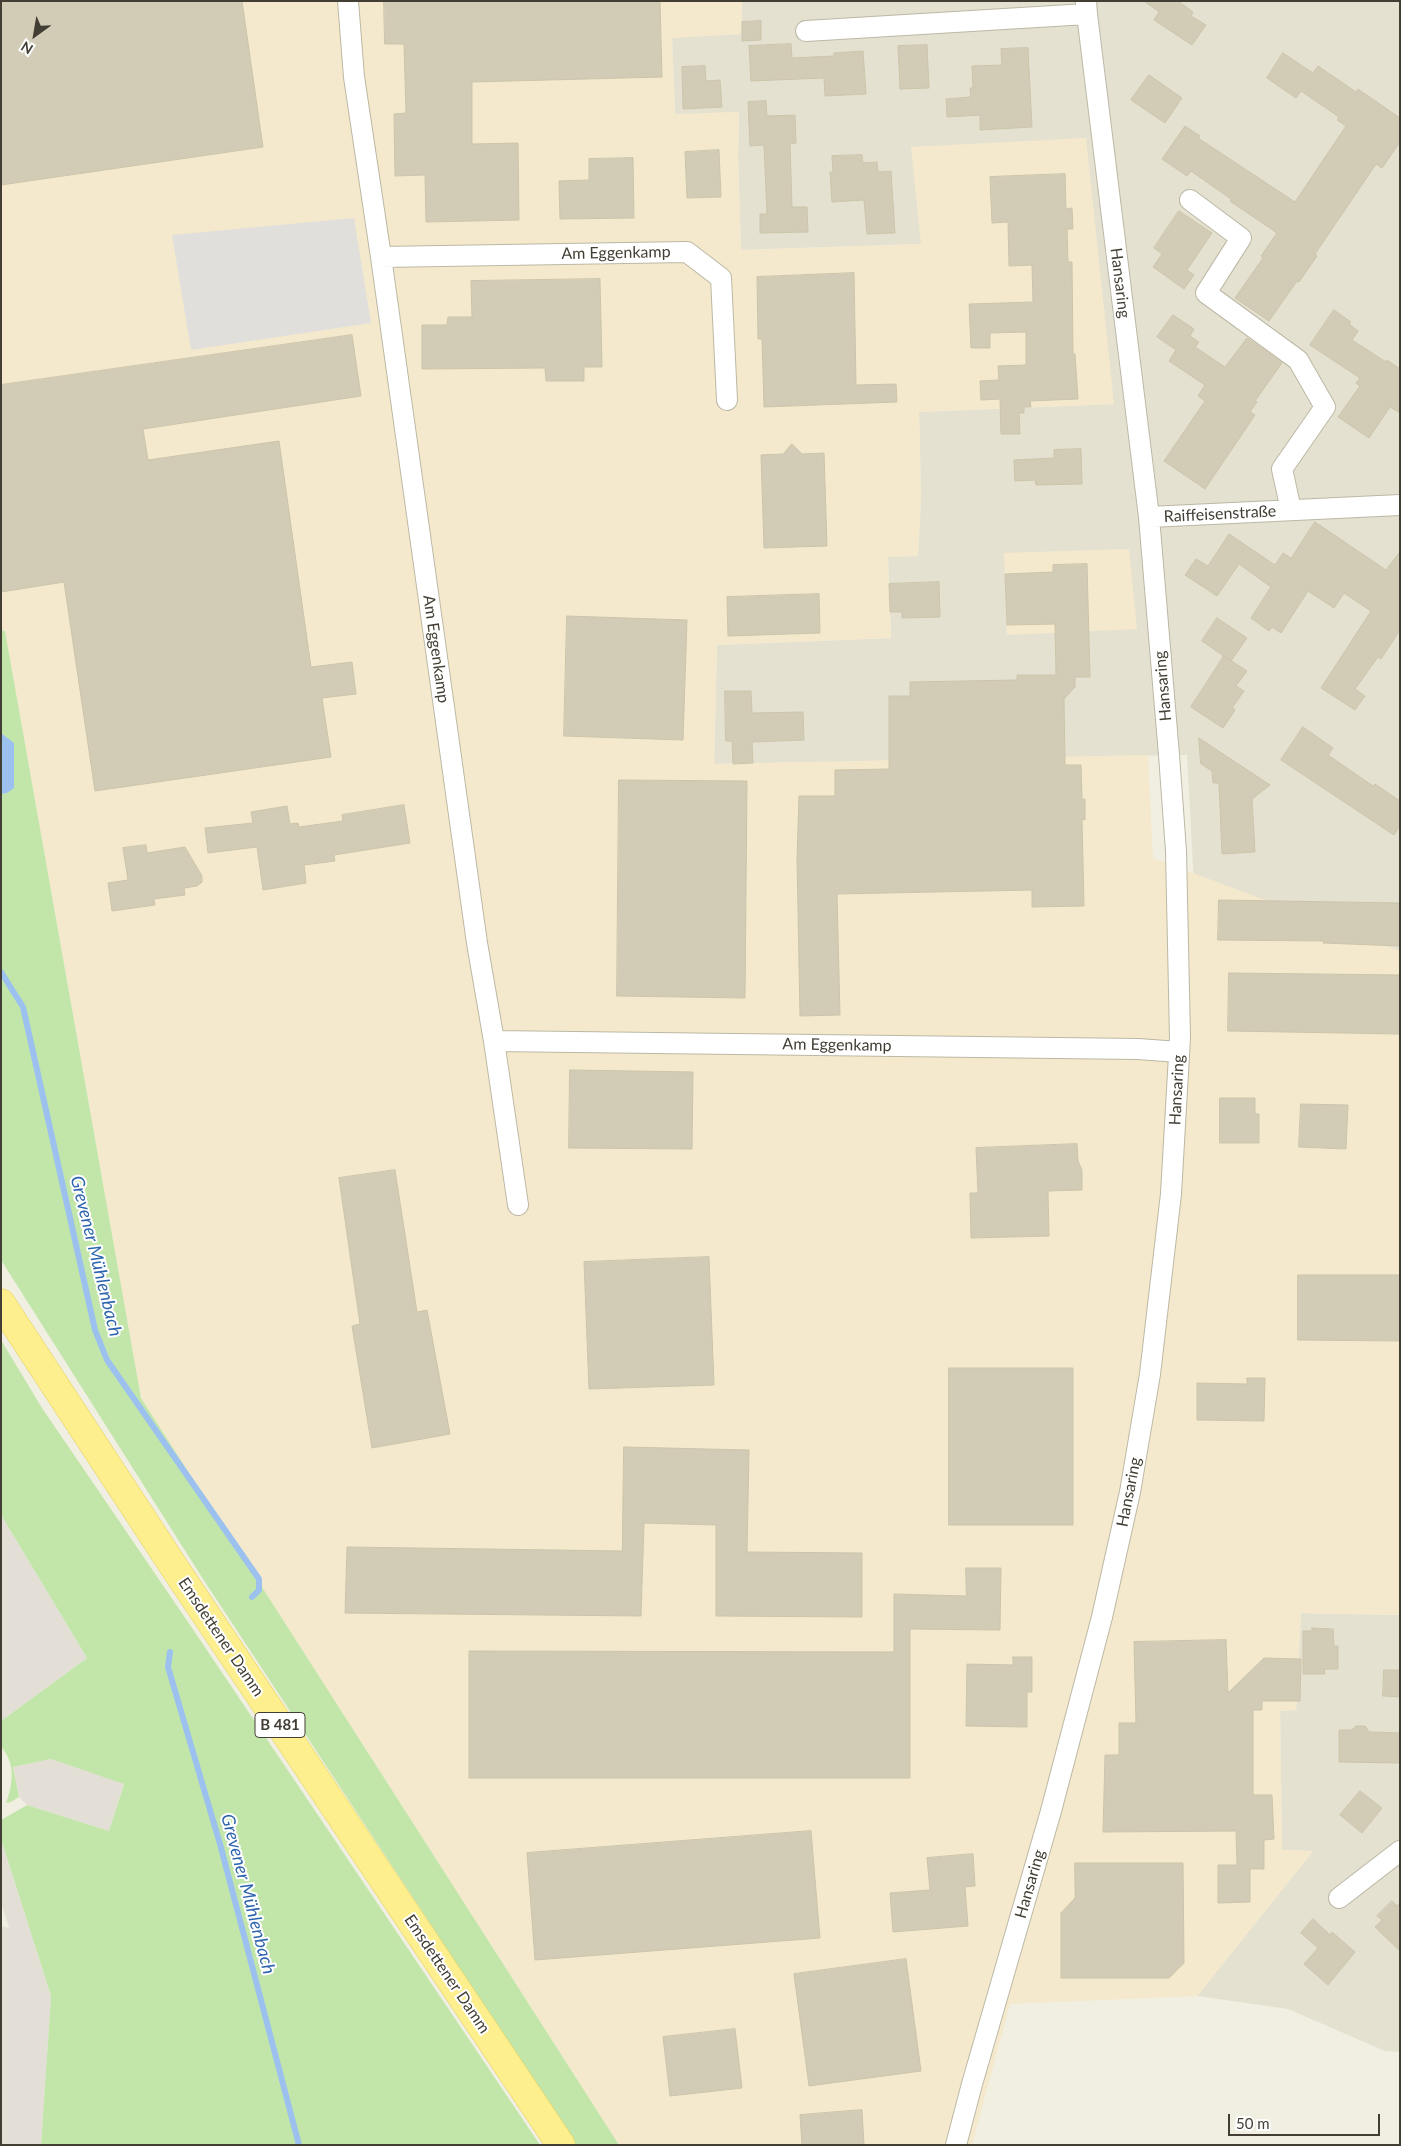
<!DOCTYPE html>
<html>
<head>
<meta charset="utf-8">
<style>
  body { margin:0 }
  #map { position:relative; width:1401px; height:2146px; overflow:hidden; background:#f1efe2; font-family:Lato,sans-serif }
  canvas { display:block }
  .frame { position:absolute; inset:0; border:2px solid #423e33; pointer-events:none }
  .north { position:absolute; left:10px; top:10px; width:50px; height:50px; -webkit-text-stroke:4px #fff; paint-order:stroke; rotate:212deg; font-size:14px; font-weight:700; line-height:20px; text-align:center; color:#423e33 }
  .north::after { content:''; display:block; margin:auto; width:18px; height:22px; background:#423e33; clip-path:polygon(50% 0,100% 100%,50% 72%,0 100%) }
  .scale { position:absolute; left:1228px; top:2114px; width:152px; height:22px; box-sizing:border-box; border:2px solid #423e33; border-top:0; padding-left:6px; font-size:15px; line-height:18px; white-space:nowrap; color:#423e33; -webkit-text-stroke:4px #fff; paint-order:stroke }
</style>
</head>
<body>
<div id="map">
<canvas width="1401" height="2146"></canvas>
<div class="frame"></div>
<div class="north">N</div>
<div class="scale">50 m</div>
</div>
<script>
const c = document.querySelector('canvas').getContext('2d');
c.lineJoin = 'round';
function fill(path, color) { c.fillStyle = color; c.fill(path, 'evenodd'); }
function stroke(path, color, width, dash) { c.strokeStyle = color; c.lineWidth = width; c.lineCap = dash ? 'butt' : 'round'; c.setLineDash(dash || []); c.stroke(path); }
function write(font, color, halo, rows, align = 'center') {
  c.font = font + ' Lato,sans-serif'; c.lineWidth = 4; c.setLineDash([]); c.textBaseline = 'middle'; c.strokeStyle = halo; c.fillStyle = color; for (const [text, x, y, turn = 0] of rows) {
    c.save(); c.translate(x, y); c.rotate((+turn || 0) * Math.PI / 180); c.textAlign = isNaN(turn) ? turn : align; if (halo) c.strokeText(text, 0, 0); c.fillText(text, 0, 0); c.restore();
  }
}
fill(new Path2D(`
  M 742,1 L 1400,1 L 1400,964 L 1195,960 L 1193,868 L 1187,755 L 714,764 L 717,645 L 891,638 L 888,557 L 918,555 L 921,498 L 919,412 L 1113,404 L 921,244 L 741,250 L 738,156 L 739,112 L 675,115 L 672,37 L 741,34 Z
  M 1301,1613 L 1400,1615 L 1400,2052 L 1385,2051 L 1288,2009 L 1197,1996 L 1313,1851 L 1282,1850 L 1280,1711 L 1296,1710 Z`), '#e5e1d0');
fill(new Path2D(`
  M 1,1 L 742,1 L 741,34 L 672,38 L 675,114 L 739,112 L 738,156 L 741,250 L 921,244 L 911,147 L 1086,138 L 1114,404 L 919,412 L 921,498 L 918,556 L 888,557 L 891,638 L 717,645 L 714,764 L 1148,755 L 1153,858 L 1400,951 L 1400,1615 L 1301,1613 L 1296,1710 L 1280,1711 L 1282,1850 L 1313,1851 L 1197,1996 L 1010,2004 L 972,2145 L 619,2145 L 141,1398 L 5,631 L 1,630 Z
  M 1129,549 L 1137,629 L 1007,635 L 1004,553 Z`), '#f4e9cc');
fill(new Path2D(`
  M 1,1515 L 87,1658 L 1,1721 Z
  M 51,1759 L 124,1783 L 109,1831 L 27,1805 L 19,1797 L 13,1767 Z
  M 1,1839 L 51,1996 L 41,2145 L 1,2145 L 1,1926 L 9,1928 L 1,1903 Z`), '#e3dfd7');
fill(new Path2D(`
  M 1,630 L 5,631 L 141,1398 L 619,2145 L 576,2145 L 203,1579 L 1,1260 L 1,794 L 7,793 L 14,744 L 1,733 Z
  M 1,1340 L 42,1408 L 188,1622 L 540,2145 L 41,2145 L 51,1996 L 1,1839 L 1,1820 L 27,1805 L 109,1831 L 124,1784 L 51,1759 L 13,1767 L 19,1797 L 11,1802 L 6,1803 C 13,1785 16,1763 1,1747 L 1,1721 L 87,1658 L 1,1515 Z`), '#c2e6aa');
fill(new Path2D(`
  M 354,218 L 371,323 L 191,350 L 172,235 Z`), '#e1dfdb');
fill(new Path2D(`
  M 1,733 L 14,743 L 14,788 L 7,793 L 1,794 Z`), '#9cc1ef');
stroke(new Path2D(`
  M 1,972 L 23,1007 L 95,1330 L 107,1360 L 259,1579 L 259,1590 L 252,1597
  M 170,1652 L 168,1667 L 220,1844 L 299,2145`), '#9cc1ef', 6);
const building = new Path2D(`
  M 1,1 L 242,1 L 263,147 L 1,185 Z
  M 384,1 L 660,1 L 662,77 L 472,82 L 472,144 L 518,143 L 519,220 L 426,222 L 425,175 L 395,176 L 394,114 L 406,113 L 404,44 L 385,44 Z
  M 1144,1 L 1178,1 L 1193,12 L 1191,16 L 1206,25 L 1192,45 L 1154,20 L 1159,12 Z
  M 761,21 L 761,40 L 742,41 L 742,22 Z
  M 791,44 L 792,58 L 834,56 L 834,53 L 863,51 L 866,94 L 825,96 L 824,78 L 751,81 L 749,46 Z
  M 927,45 L 929,88 L 900,89 L 898,46 Z
  M 1028,48 L 1032,127 L 980,130 L 980,115 L 947,117 L 946,99 L 971,97 L 970,88 L 973,88 L 972,66 L 1002,65 L 1001,49 Z
  M 1283,53 L 1313,73 L 1318,66 L 1356,92 L 1358,89 L 1400,118 L 1400,142 L 1382,168 L 1376,164 L 1315,254 L 1317,256 L 1299,282 L 1297,281 L 1269,321 L 1235,298 L 1263,258 L 1261,256 L 1277,233 L 1230,201 L 1231,199 L 1191,171 L 1187,176 L 1162,159 L 1185,126 L 1200,136 L 1198,138 L 1295,202 L 1346,126 L 1337,120 L 1339,117 L 1301,91 L 1296,98 L 1267,78 Z
  M 705,66 L 706,81 L 720,80 L 722,107 L 683,109 L 682,67 Z
  M 1149,75 L 1182,98 L 1165,123 L 1131,100 Z
  M 766,101 L 767,116 L 795,115 L 796,143 L 790,144 L 792,207 L 807,207 L 808,232 L 760,233 L 760,214 L 767,214 L 764,145 L 750,146 L 748,102 Z
  M 719,150 L 721,197 L 687,198 L 685,152 Z
  M 862,155 L 863,163 L 877,162 L 878,172 L 891,171 L 895,233 L 867,234 L 864,200 L 832,202 L 830,172 L 833,172 L 832,156 Z
  M 633,158 L 634,218 L 560,219 L 559,181 L 589,180 L 589,159 Z
  M 1065,174 L 1066,209 L 1072,208 L 1073,229 L 1067,229 L 1068,262 L 1072,262 L 1073,354 L 1075,354 L 1078,399 L 1030,401 L 1031,407 L 1024,407 L 1024,413 L 1019,413 L 1020,434 L 1001,434 L 1000,399 L 981,400 L 980,381 L 999,380 L 998,366 L 1026,365 L 1026,332 L 990,333 L 990,348 L 971,348 L 969,304 L 1033,302 L 1032,265 L 1009,266 L 1008,222 L 992,223 L 990,177 Z
  M 1179,211 L 1212,233 L 1187,270 L 1194,275 L 1184,289 L 1153,267 L 1162,254 L 1154,248 Z
  M 854,273 L 856,385 L 896,384 L 897,402 L 764,407 L 762,339 L 758,339 L 757,277 Z
  M 600,279 L 602,367 L 584,367 L 584,381 L 546,381 L 545,368 L 422,369 L 422,325 L 447,325 L 448,317 L 472,317 L 471,281 Z
  M 1334,310 L 1351,322 L 1349,324 L 1358,331 L 1352,340 L 1386,362 L 1387,360 L 1400,369 L 1400,413 L 1390,407 L 1369,438 L 1338,417 L 1360,386 L 1356,383 L 1360,378 L 1310,345 Z
  M 1173,315 L 1194,329 L 1190,336 L 1199,342 L 1195,347 L 1225,367 L 1247,338 L 1282,363 L 1255,401 L 1257,402 L 1250,412 L 1255,415 L 1205,489 L 1164,461 L 1205,401 L 1198,396 L 1205,385 L 1169,361 L 1176,350 L 1157,337 Z
  M 352,335 L 361,396 L 143,429 L 148,460 L 279,441 L 311,667 L 352,662 L 356,694 L 322,698 L 331,757 L 95,791 L 64,582 L 1,592 L 1,385 Z
  M 792,444 L 802,454 L 824,453 L 827,546 L 764,548 L 761,455 L 783,454 Z
  M 1081,449 L 1082,484 L 1036,485 L 1035,480 L 1015,481 L 1014,460 L 1054,458 L 1054,450 Z
  M 1315,522 L 1386,570 L 1400,552 L 1400,630 L 1381,659 L 1378,657 L 1355,689 L 1365,696 L 1355,710 L 1321,688 L 1371,611 L 1344,593 L 1334,608 L 1308,591 L 1281,633 L 1272,627 L 1269,631 L 1251,618 L 1271,587 L 1239,564 L 1217,596 L 1185,575 L 1196,559 L 1208,566 L 1229,534 L 1275,565 L 1283,553 L 1291,558 Z
  M 1087,564 L 1090,677 L 1075,677 L 1075,687 L 1064,699 L 1065,765 L 1081,765 L 1082,799 L 1085,799 L 1085,820 L 1082,819 L 1084,906 L 1032,907 L 1032,890 L 837,894 L 840,1015 L 800,1016 L 797,859 L 799,796 L 835,796 L 835,770 L 889,769 L 889,696 L 910,696 L 910,682 L 1017,680 L 1017,675 L 1056,675 L 1055,624 L 1007,625 L 1005,574 L 1053,572 L 1053,565 Z
  M 939,582 L 940,617 L 902,618 L 902,612 L 890,612 L 889,584 Z
  M 819,594 L 820,633 L 728,636 L 727,597 Z
  M 567,616 L 687,620 L 683,740 L 564,736 Z
  M 1217,618 L 1247,638 L 1231,661 L 1202,641 Z
  M 1224,656 L 1247,671 L 1236,686 L 1244,691 L 1232,708 L 1235,710 L 1223,728 L 1191,707 Z
  M 725,691 L 751,691 L 752,713 L 803,712 L 804,740 L 752,742 L 753,763 L 733,764 L 732,741 L 726,741 Z
  M 1303,727 L 1333,748 L 1328,755 L 1373,786 L 1375,784 L 1400,801 L 1400,826 L 1394,835 L 1281,760 Z
  M 1199,738 L 1270,785 L 1252,799 L 1255,852 L 1222,854 L 1219,783 L 1213,783 L 1212,771 L 1201,764 Z
  M 619,780 L 747,781 L 745,998 L 617,996 Z
  M 404,805 L 410,843 L 334,855 L 335,861 L 304,865 L 306,883 L 263,890 L 257,847 L 208,853 L 205,828 L 253,823 L 251,812 L 287,806 L 290,824 L 298,823 L 299,827 L 343,821 L 342,815 Z
  M 146,845 L 147,853 L 185,847 L 202,876 L 202,882 L 197,886 L 184,888 L 185,895 L 154,899 L 155,905 L 112,911 L 108,883 L 128,880 L 123,848 Z
  M 1219,900 L 1400,903 L 1400,946 L 1323,943 L 1324,941 L 1218,940 Z
  M 1229,973 L 1400,975 L 1400,1034 L 1228,1031 Z
  M 570,1070 L 693,1072 L 692,1149 L 569,1148 Z
  M 1220,1098 L 1255,1098 L 1255,1114 L 1259,1114 L 1259,1143 L 1220,1143 Z
  M 1301,1104 L 1348,1105 L 1346,1149 L 1299,1147 Z
  M 1077,1144 L 1078,1161 L 1082,1170 L 1082,1190 L 1048,1191 L 1049,1236 L 971,1238 L 970,1193 L 978,1193 L 976,1148 Z
  M 395,1170 L 417,1312 L 427,1310 L 450,1434 L 372,1448 L 352,1326 L 360,1324 L 339,1178 Z
  M 709,1257 L 714,1385 L 589,1389 L 584,1262 Z
  M 1298,1275 L 1400,1275 L 1400,1341 L 1298,1340 Z
  M 949,1368 L 1073,1368 L 1073,1525 L 949,1525 Z
  M 1247,1378 L 1265,1378 L 1264,1421 L 1197,1420 L 1197,1383 L 1247,1384 Z
  M 624,1447 L 749,1450 L 747,1552 L 862,1553 L 862,1617 L 716,1616 L 716,1525 L 644,1523 L 641,1616 L 345,1613 L 347,1547 L 622,1551 Z
  M 966,1568 L 1001,1568 L 1000,1630 L 910,1629 L 910,1778 L 469,1778 L 469,1651 L 894,1652 L 894,1594 L 966,1596 Z
  M 1312,1628 L 1333,1629 L 1334,1646 L 1338,1646 L 1338,1669 L 1324,1669 L 1325,1674 L 1303,1674 L 1303,1631 L 1312,1631 Z
  M 1226,1640 L 1228,1693 L 1264,1658 L 1301,1659 L 1300,1701 L 1262,1701 L 1262,1710 L 1253,1710 L 1253,1795 L 1272,1795 L 1274,1839 L 1264,1840 L 1264,1869 L 1250,1869 L 1250,1902 L 1218,1903 L 1218,1865 L 1237,1865 L 1236,1831 L 1103,1832 L 1105,1755 L 1119,1755 L 1119,1723 L 1136,1723 L 1134,1642 Z
  M 1013,1657 L 1032,1657 L 1032,1692 L 1027,1692 L 1027,1727 L 966,1726 L 967,1664 L 1013,1665 Z
  M 1384,1670 L 1400,1670 L 1400,1697 L 1383,1696 Z
  M 1356,1726 L 1365,1726 L 1369,1732 L 1400,1733 L 1400,1763 L 1339,1762 L 1339,1730 L 1352,1730 Z
  M 1360,1791 L 1382,1808 L 1362,1833 L 1340,1815 Z
  M 811,1831 L 820,1938 L 535,1960 L 527,1853 Z
  M 973,1854 L 975,1886 L 965,1887 L 968,1926 L 893,1932 L 890,1893 L 930,1890 L 927,1858 Z
  M 1075,1863 L 1183,1863 L 1184,1963 L 1169,1978 L 1061,1978 L 1061,1913 L 1075,1898 Z
  M 1392,1901 L 1397,1906 L 1400,1903 L 1400,1951 L 1375,1927 L 1382,1920 L 1377,1916 Z
  M 1313,1919 L 1330,1935 L 1332,1932 L 1355,1952 L 1328,1985 L 1304,1964 L 1318,1948 L 1301,1933 Z
  M 906,1959 L 921,2071 L 809,2086 L 794,1974 Z
  M 735,2029 L 742,2088 L 670,2096 L 663,2037 Z
  M 862,2110 L 864,2145 L 802,2145 L 800,2115 Z`);
fill(building, '#d2ccb7');
stroke(building, '#cdc5ab', 1);
const street = new Path2D(`
  M 348,1 L 354,77 L 381,257 L 687,252 L 721,278 L 727,400
  M 806,31 L 1087,14 L 1086,1
  M 1190,200 L 1241,238 L 1206,293 L 1298,360 L 1325,407 L 1282,469 L 1291,510
  M 381,257 L 477,943 L 494,1041 L 1138,1049 L 1179,1052
  M 1149,517 L 1400,505
  M 494,1041 L 518,1205
  M 1339,1898 L 1400,1851
  M 956,2145 L 972,2084 L 1051,1811 L 1102,1617 L 1130,1492 L 1150,1374 L 1171,1194 L 1180,1038 L 1176,851 L 1169,755 L 1149,517 L 1087,14`);
const primary = new Path2D(`
  M 1,1303 L 174,1567 L 561,2145`);
stroke(street, '#bcb8a5', 22);
stroke(primary, '#e3cf5e', 29);
stroke(street, '#fff', 20);
stroke(primary, '#feef8e', 28);
for (const [x, y, w] of [
  [280,1725,50]
]) { const box = new Path2D(); box.roundRect(x - w / 2, y - 12.5, w, 25, 4); c.fillStyle = '#fff'; c.fill(box); stroke(box, '#423e33', 1); }
write('bold 15px', '#423e33', null, [
  ["B 481",280,1725]
]);
write('16px', '#423e33', '#fff', [
  ["Am Eggenkamp",616,253,-1],
  ["Hansaring",1120,283,83],
  ["Raiffeisenstraße",1220,514,-3],
  ["Am Eggenkamp",436,649,82],
  ["Hansaring",1163,686,-95],
  ["Am Eggenkamp",837,1045,1],
  ["Hansaring",1177,1090,-87],
  ["Hansaring",1129,1492,-79],
  ["Emsdettener Damm",221,1637,56],
  ["Hansaring",1030,1884,-74],
  ["Emsdettener Damm",447,1974,56]
]);
write('italic 18px', '#2d64ad', '#fff', [
  ["Grevener Mühlenbach",96,1256,76],
  ["Grevener Mühlenbach",248,1894,75]
]);
</script>
</body>
</html>
